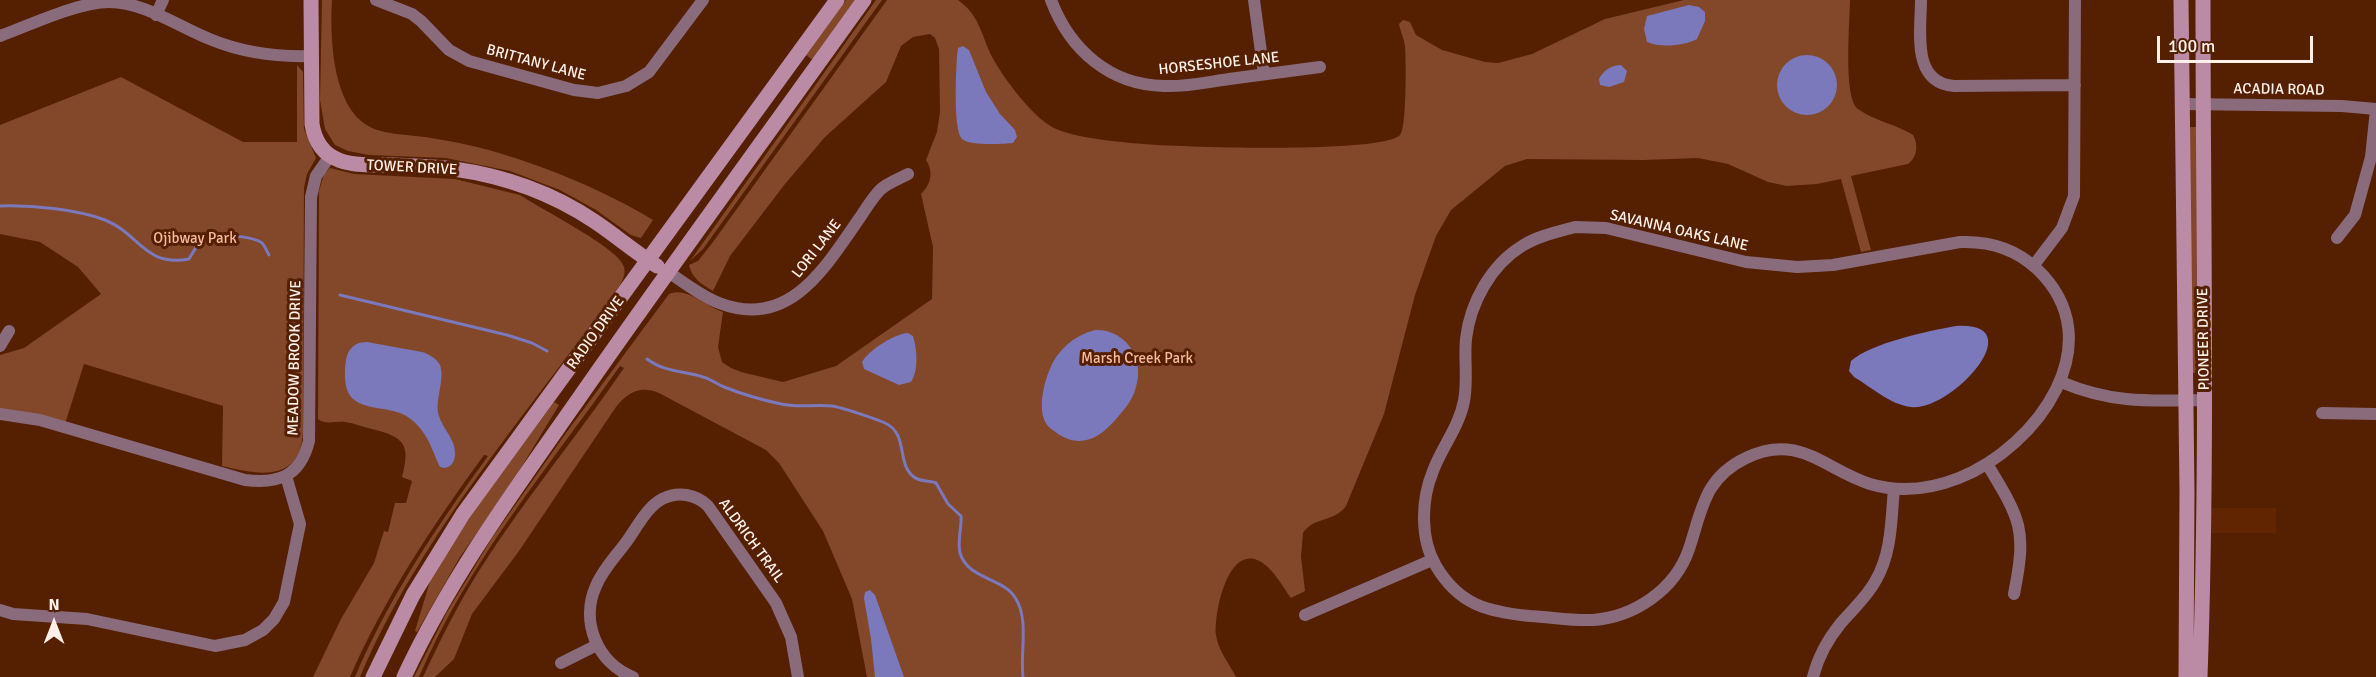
<!DOCTYPE html>
<html>
<head>
<meta charset="utf-8">
<style>
  body { margin:0 }
  #map { position:relative; width:2376px; height:677px; overflow:hidden; background:#551f02; font-family:Signika,sans-serif }
  canvas { display:block }
  .north { position:absolute; left:24px; top:593px; width:60px; height:60px; -webkit-text-stroke:4px #551f02; paint-order:stroke; rotate:0deg; font-size:16px; font-weight:700; line-height:24px; text-align:center; color:#fff1ea }
  .north::after { content:''; display:block; margin:auto; width:21px; height:27px; background:#fff1ea; clip-path:polygon(50% 0,100% 100%,50% 72%,0 100%) }
  .scale { position:absolute; left:2157px; top:36px; width:156px; height:27px; box-sizing:border-box; border:3px solid #fff1ea; border-top:0; padding-left:8px; font-size:18px; line-height:21px; white-space:nowrap; color:#fff1ea; -webkit-text-stroke:4px #551f02; paint-order:stroke }
</style>
</head>
<body>
<div id="map">
<canvas width="2376" height="677"></canvas>
<div class="north">N</div>
<div class="scale">100 m</div>
</div>
<script>
const c = document.querySelector('canvas').getContext('2d');
c.lineJoin = 'round';
function fill(path, color) { c.fillStyle = color; c.fill(path, 'evenodd'); }
function stroke(path, color, width, dash) { c.strokeStyle = color; c.lineWidth = width; c.lineCap = dash ? 'butt' : 'round'; c.setLineDash(dash || []); c.stroke(path); }
function write(font, color, halo, rows, align = 'center') {
  c.font = font + ' Signika,sans-serif'; c.lineWidth = 6; c.setLineDash([]); c.textBaseline = 'middle'; c.strokeStyle = halo; c.fillStyle = color; for (const [text, x, y, turn = 0] of rows) {
    c.save(); c.translate(x, y); c.rotate((+turn || 0) * Math.PI / 180); c.textAlign = isNaN(turn) ? turn : align; if (halo) c.strokeText(text, 0, 0); c.fillText(text, 0, 0); c.restore();
  }
}
fill(new Path2D(`
  M 2210,508 L 2276,508 L 2276,533 L 2210,533 Z`), '#622501');
fill(new Path2D(`
  M 322,0 L 332,0 C 330,36 332,96 361,121 C 377,136 410,134 431,138 C 451,141 470,145 489,150 C 542,165 606,191 653,220 L 641,238 L 631,235 L 596,210 L 560,190 L 510,171 L 446,158 L 369,155 L 348,151 L 335,145 L 325,129 L 320,100 Z
  M 846,0 L 856,0 L 813,60 L 806,55 Z
  M 876,0 L 882,0 L 703,249 L 690,261 Z
  M 887,0 L 958,0 C 978,14 981,32 990,53 C 1001,75 1032,117 1054,128 C 1074,138 1120,142 1143,144 C 1179,147 1381,154 1400,135 C 1407,128 1406,59 1405,46 C 1404,38 1400,31 1399,24 L 1403,20 L 1410,22 L 1416,35 L 1442,50 L 1485,62 L 1498,63 L 1532,54 L 1605,19 L 1684,0 L 1850,0 C 1850,21 1843,98 1858,109 C 1874,121 1896,124 1913,135 C 1918,144 1918,157 1908,164 L 1851,176 L 1871,250 L 1861,252 L 1841,179 L 1817,184 L 1787,186 L 1768,182 L 1728,164 L 1698,158 L 1644,160 L 1527,159 L 1505,166 L 1451,210 L 1436,236 L 1415,295 L 1384,414 L 1346,506 C 1335,522 1313,517 1303,533 L 1301,557 L 1305,591 L 1291,598 C 1282,586 1272,566 1257,560 C 1227,548 1214,614 1216,635 C 1218,650 1229,663 1236,677 L 867,677 L 852,599 L 823,531 L 779,463 L 766,450 L 659,393 C 640,385 628,392 616,407 L 519,551 L 472,614 L 454,659 L 435,677 L 423,677 C 438,645 453,614 471,584 C 517,508 574,441 624,368 L 620,366 C 549,467 468,562 419,677 L 414,677 L 447,612 L 492,538 L 566,433 L 669,294 C 686,286 706,306 723,312 L 718,347 L 722,362 L 731,368 L 741,372 L 783,382 L 836,366 L 932,299 L 933,247 L 921,194 C 931,184 934,172 926,160 L 937,132 L 940,112 L 939,49 L 935,38 L 930,34 L 913,37 L 901,46 L 886,82 L 825,137 L 785,184 L 730,256 L 713,291 C 702,284 692,279 689,265 L 698,261 L 713,242 Z
  M 297,65 L 303,72 L 304,129 L 316,158 L 307,174 L 304,188 L 303,432 C 300,483 259,475 222,466 L 223,406 L 84,364 L 64,427 L 0,414 L 0,355 L 24,348 L 101,294 L 78,267 L 40,242 L 0,234 L 0,125 L 121,77 L 243,142 L 297,142 Z
  M 2190,127 L 2197,127 L 2196,373 L 2190,373 Z
  M 330,168 L 354,174 L 455,179 L 520,195 C 541,209 612,245 622,263 C 627,270 624,278 620,285 C 529,412 422,532 360,677 L 355,677 C 389,597 437,526 488,456 L 484,455 C 433,525 385,597 350,677 L 313,677 L 341,619 L 374,563 L 384,531 L 388,532 L 395,503 L 406,503 L 412,481 L 402,477 C 411,444 404,437 372,429 C 363,427 354,423 345,422 C 336,421 325,425 318,419 L 319,191 L 324,174 Z
  M 554,402 L 559,405 L 513,481 L 460,557 L 417,632 L 415,631 L 431,578 L 440,562 L 478,505 Z`), '#83472a');
fill(new Path2D(`
  M 1689,5 L 1699,7 L 1705,12 L 1705,21 L 1697,39 C 1684,46 1660,48 1647,42 L 1644,29 L 1647,16 Z
  M 963,46 L 969,50 L 986,92 L 1000,114 L 1015,130 L 1017,137 L 1013,143 C 1003,144 969,146 962,139 C 953,130 956,71 957,56 L 958,48 Z
  M1777 85a30 30 0 1 1 60 0a30 30 0 1 1-60 0Z
  M 1621,65 L 1627,71 L 1624,82 L 1609,87 L 1600,85 L 1599,79 C 1603,71 1611,65 1621,65 Z
  M 1956,326 C 2034,321 1951,412 1911,407 C 1891,405 1871,387 1854,377 L 1849,371 L 1851,361 C 1871,343 1928,331 1956,326 Z
  M 1095,330 C 1126,329 1145,359 1136,387 C 1133,399 1125,409 1117,418 C 1097,442 1076,450 1050,428 C 1036,416 1043,386 1049,371 C 1057,350 1073,336 1095,330 Z
  M 908,333 L 913,336 C 917,349 919,370 911,382 L 899,385 L 864,369 L 862,362 C 869,350 894,334 908,333 Z
  M 367,342 L 422,352 C 429,354 436,358 440,365 C 445,379 436,397 438,412 C 441,428 456,438 455,455 C 454,463 452,466 445,468 L 440,467 C 431,448 429,435 412,420 C 390,400 345,419 345,376 C 345,369 345,360 348,353 C 352,345 359,342 367,342 Z
  M 870,590 L 875,595 L 904,677 L 875,677 L 871,639 L 864,598 L 865,592 Z`), '#7b78bb');
stroke(new Path2D(`
  M 0,206 C 31,205 76,209 105,220 C 140,234 144,267 189,259 C 193,253 197,244 202,240 C 211,232 253,236 262,243 C 265,246 267,252 269,255
  M 340,295 L 507,335 L 532,343 L 547,351
  M 647,359 C 664,372 684,371 703,377 C 711,379 717,384 724,387 C 742,394 762,400 781,404 C 798,408 815,404 832,406 C 841,407 876,419 885,423 C 909,434 896,464 914,477 C 920,482 929,480 936,483 L 948,504 L 961,516 C 962,528 957,540 960,553 C 968,580 1004,577 1016,599 C 1029,620 1020,653 1023,677`), '#7b78bb', 3);
stroke(new Path2D(`
  M 376,0 L 412,14 L 421,21 L 449,50 L 469,61 L 574,90 L 598,93 L 626,86 L 649,72 L 703,0
  M 1051,0 C 1070,50 1110,85 1164,86 C 1186,87 1208,82 1229,79 C 1259,75 1290,71 1320,67
  M 1254,0 L 1264,74
  M 1921,0 C 1921,30 1911,83 1954,86 L 2075,85
  M 156,15 L 163,0
  M 0,36 C 30,25 79,2 109,2 C 145,2 180,28 212,40 C 244,53 277,57 311,56
  M 2181,104 L 2342,106 L 2376,109
  M 1575,227 L 1606,228 L 1746,262 L 1797,267 L 1833,265 L 1960,242 C 1989,241 2016,249 2037,269 C 2114,342 2037,447 1959,478 C 1931,489 1900,493 1870,484 C 1825,470 1799,432 1746,458 C 1704,478 1702,510 1689,549 C 1675,590 1634,617 1593,620 C 1572,621 1551,617 1530,616 C 1488,612 1459,605 1436,566 C 1420,539 1421,500 1433,471 C 1442,447 1459,427 1464,401 C 1468,380 1464,359 1466,339 C 1470,303 1491,265 1522,246 C 1538,236 1557,232 1575,227 Z
  M 2337,238 L 2355,215 L 2371,157 L 2376,110
  M 2034,265 L 2062,228 L 2074,196 L 2075,0
  M 668,272 C 685,283 701,296 719,303 C 791,331 827,264 861,216 C 867,207 873,197 880,190 C 887,183 899,179 908,174
  M 0,346 L 9,331
  M 2061,382 C 2113,404 2151,401 2205,400
  M 2322,413 L 2376,414
  M 0,414 L 40,420 L 245,480 C 278,484 300,477 309,441 L 311,197 L 316,176 L 330,156
  M 1987,464 C 2021,520 2027,529 2014,594
  M 0,610 L 13,614 L 87,619 L 215,646 L 245,640 L 263,630 L 274,619 L 284,602 L 300,524 L 286,476
  M 1305,615 L 1432,560
  M 561,663 L 597,645
  M 633,677 C 597,663 580,621 596,586 C 603,569 617,555 627,541 C 637,527 647,507 662,499 C 678,491 696,494 708,506 L 776,603 L 791,637 L 798,677
  M 1813,677 C 1818,657 1828,639 1841,623 C 1853,609 1867,597 1876,580 C 1892,552 1891,520 1894,489`), '#8a6b7c', 12);
stroke(new Path2D(`
  M 311,0 L 312,124 C 319,169 359,165 395,165 C 414,166 434,166 454,169 C 504,176 552,193 594,221 C 615,235 635,252 657,266
  M 2181,0 L 2187,491 L 2186,677
  M 373,677 L 413,595 L 463,514 L 837,0
  M 404,677 C 450,578 514,491 577,401 C 671,266 768,134 864,0
  M 2200,677 C 2208,451 2203,226 2203,0`), '#bb8ba5', 15);
write('15px', '#fff1ea', '#551f02', [
  ["BRITTANY LANE",536,63,15],
  ["HORSESHOE LANE",1219,64,-6],
  ["ACADIA ROAD",2279,90,1],
  ["TOWER DRIVE",412,168,3],
  ["SAVANNA OAKS LANE",1679,231,13],
  ["LORI LANE",817,249,-52],
  ["RADIO DRIVE",596,333,-54],
  ["PIONEER DRIVE",2204,339,-91],
  ["MEADOW BROOK DRIVE",295,358,-89],
  ["ALDRICH TRAIL",751,541,54]
]);
write('15px', '#f6bba0', '#551f02', [
  ["Ojibway Park",195,239],
  ["Marsh Creek Park",1137,359]
]);
</script>
</body>
</html>
